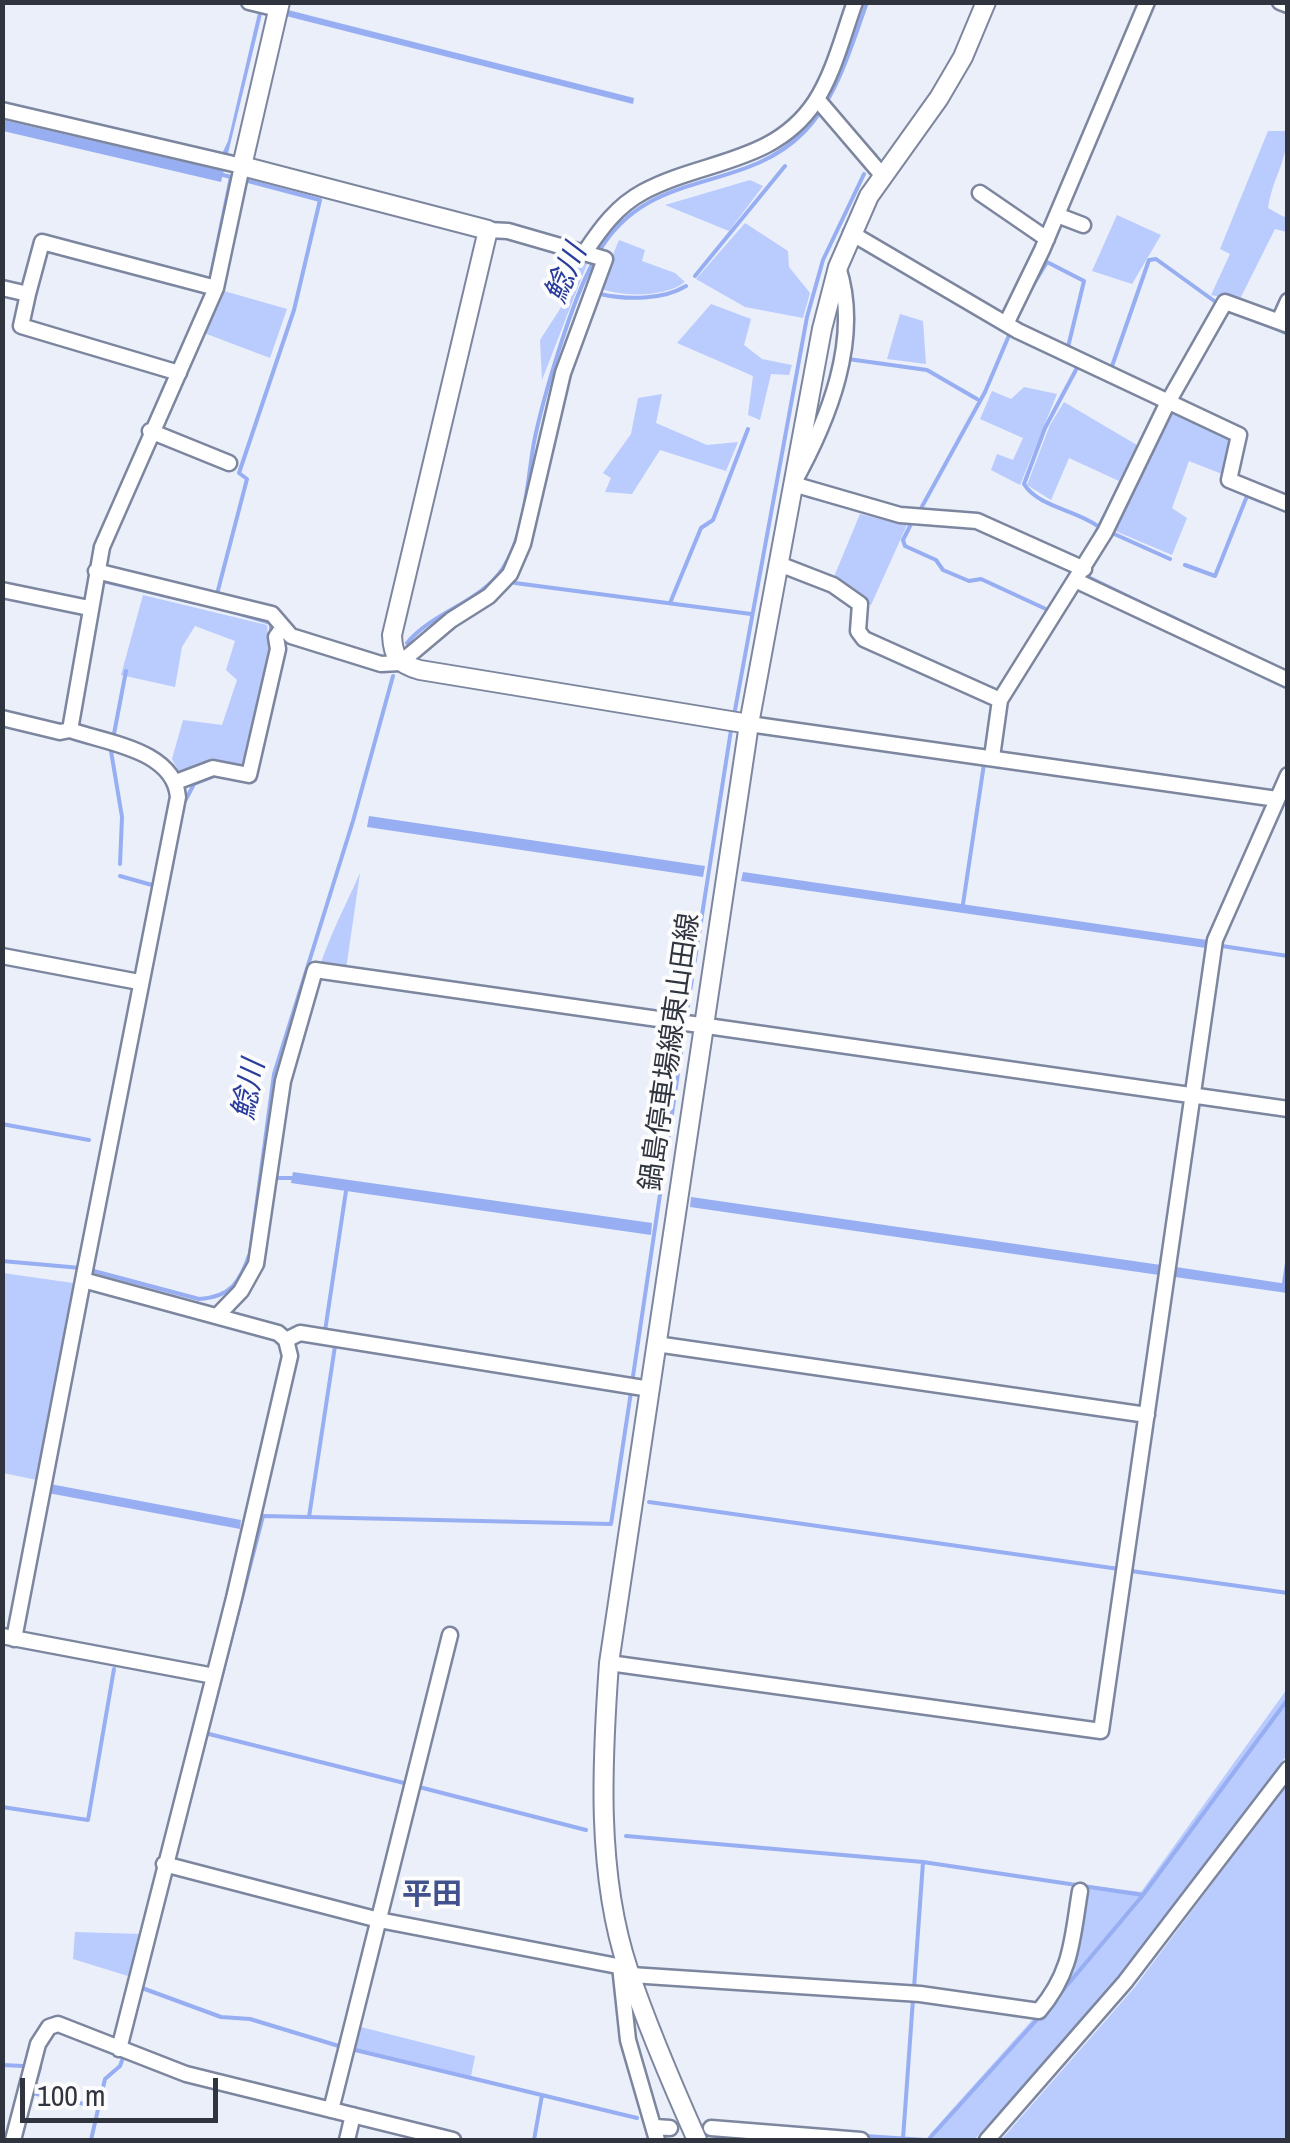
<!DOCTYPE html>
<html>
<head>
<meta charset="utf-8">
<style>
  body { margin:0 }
  #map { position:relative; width:1290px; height:2143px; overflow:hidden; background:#eaeffa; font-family:"Archivo Narrow",sans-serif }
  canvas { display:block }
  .frame { position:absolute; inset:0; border:5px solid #30343f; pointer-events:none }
  .scale { position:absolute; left:20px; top:2078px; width:198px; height:45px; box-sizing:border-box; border:5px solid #30343f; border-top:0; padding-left:12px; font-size:30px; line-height:35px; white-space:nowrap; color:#30343f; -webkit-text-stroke:8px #fcfcfc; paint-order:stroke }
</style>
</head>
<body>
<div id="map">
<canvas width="1290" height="2143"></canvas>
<div class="frame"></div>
<div class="scale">100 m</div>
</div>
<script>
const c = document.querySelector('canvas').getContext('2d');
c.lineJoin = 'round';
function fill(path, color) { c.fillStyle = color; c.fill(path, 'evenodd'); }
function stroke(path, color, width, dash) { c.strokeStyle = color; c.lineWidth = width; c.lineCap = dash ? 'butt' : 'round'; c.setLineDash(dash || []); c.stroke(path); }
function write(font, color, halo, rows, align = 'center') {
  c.font = font + ' "Archivo Narrow","Noto Sans JP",sans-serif'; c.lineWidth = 8; c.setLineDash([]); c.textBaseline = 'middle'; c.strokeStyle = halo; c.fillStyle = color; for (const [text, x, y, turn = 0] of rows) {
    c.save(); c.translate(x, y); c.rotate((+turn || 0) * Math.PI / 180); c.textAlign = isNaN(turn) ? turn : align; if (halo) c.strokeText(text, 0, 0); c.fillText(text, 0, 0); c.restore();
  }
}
fill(new Path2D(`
  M 1268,131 L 1287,131 C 1287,164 1273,176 1268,208 L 1284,217 L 1287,213 L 1287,232 L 1275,229 L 1239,301 L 1211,295 L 1230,254 L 1220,249 Z
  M 750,180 L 763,186 L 729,231 L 665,205 Z
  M 1117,215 L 1161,235 L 1132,284 L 1092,271 Z
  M 745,223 L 788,251 L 789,267 L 810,293 L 803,318 L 745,307 L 696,279 Z
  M 619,240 L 645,250 L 642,261 L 675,273 L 685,282 C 664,298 622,297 599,288 Z
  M 578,258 L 587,264 L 542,380 L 540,340 L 560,309 Z
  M 224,291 L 287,309 L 270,358 L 204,333 Z
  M 711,304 L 751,319 L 744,345 L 762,359 L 792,365 L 789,375 L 771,374 L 760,420 L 748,415 L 753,376 L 677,343 Z
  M 900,314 L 923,321 L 926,364 L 887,359 Z
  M 1024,387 L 1057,394 L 1020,485 L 991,470 L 997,454 L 1013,460 L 1023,438 L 980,419 L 992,391 L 1011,399 Z
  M 662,394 L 656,423 L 707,445 L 738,442 L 726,471 L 660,450 L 632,494 L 605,492 L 611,478 L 603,473 L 631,434 L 638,398 Z
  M 1064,402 L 1137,445 L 1119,481 L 1069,458 L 1051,500 L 1027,485 L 1050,425 Z
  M 1170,409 L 1234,438 L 1222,474 L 1189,461 L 1172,508 L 1187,518 L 1172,555 L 1113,530 Z
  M 860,514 L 907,525 L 871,605 L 833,579 Z
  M 143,595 L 267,625 L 270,653 L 241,767 L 213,763 L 179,772 L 172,759 L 183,720 L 222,725 L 237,680 L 226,670 L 235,641 L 195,626 L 182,647 L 175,687 L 121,675 Z
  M 360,873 L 346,969 L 320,966 C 331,932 346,905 360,873 Z
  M 3,1273 L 73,1283 L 37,1480 L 3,1473 Z
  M 1287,1689 L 1287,1755 L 1121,1978 L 974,2140 L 932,2140 L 930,2134 L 1069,1979 L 1086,1885 L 1141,1892 Z
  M 1287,1784 L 1287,2140 L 1001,2140 L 1134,1988 Z
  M 75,1932 L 142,1934 L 131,1977 L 73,1959 Z
  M 357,2026 L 475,2056 L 471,2076 L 352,2048 Z`), '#bacbfe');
fill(new Path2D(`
  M 288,10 L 634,98 L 633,104 L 286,16 Z
  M 258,13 L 262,14 L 221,182 L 3,131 L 3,120 L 215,169 L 228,141 Z
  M 369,816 L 705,866 L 703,877 L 367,827 Z
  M 743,872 L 1207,940 L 1206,948 L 741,881 Z
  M 293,1172 L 652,1223 L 651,1235 L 291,1183 Z
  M 691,1197 L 1161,1265 L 1159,1275 L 690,1207 Z
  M 1176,1267 L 1287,1284 L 1287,1293 L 1175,1277 Z
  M 50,1484 L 241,1520 L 240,1529 L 48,1493 Z`), '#97aef2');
stroke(new Path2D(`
  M 847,124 L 876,156
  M 598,253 C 649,165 741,196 804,132 C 836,100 852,45 867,2
  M 695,276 L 785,166
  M 210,280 L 231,177 L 223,175
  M 600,294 C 627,300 663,300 686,286
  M 1026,297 L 1047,262 L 1084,281 L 1068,347 L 1072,349
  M 1250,318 L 1288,334
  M 848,359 L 927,370 L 977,399
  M 1078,366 L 1045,428 L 1024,484 C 1038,507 1077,510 1099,527
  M 1111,369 L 1149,260 L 1156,259 L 1217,303
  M 162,392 L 169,377
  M 808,496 L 911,524 L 903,540 L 905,546 L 936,560 L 943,570 L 969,581 L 981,579 L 1048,610
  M 1111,503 L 1116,493
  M 1274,506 L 1288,511
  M 919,512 L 985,392 L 1010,333
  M 1112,533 L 1170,559
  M 1089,546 L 1105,515
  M 1185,565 L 1215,576 L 1247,496 L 1262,502
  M 1088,577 L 1150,607
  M 103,581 L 196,603
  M 515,583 L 751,614
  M 217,594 L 247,479 L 239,473 L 294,310 L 320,200 L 248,181
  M 670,603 L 701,528 L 713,520 L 748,429
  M 220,608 L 271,623 L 271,645
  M 1164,613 L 1225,643
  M 407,643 C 434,611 480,603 503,568 C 525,534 527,482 534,442 C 543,398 572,299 594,261
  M 735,710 L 807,317 L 823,260 L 864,174
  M 113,739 L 126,671
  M 986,750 L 992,706
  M 111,751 L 122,817 L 120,864
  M 120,876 L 152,885
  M 167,890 L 184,803 L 194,784 L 217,775
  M 963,904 L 984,764
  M 1222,946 L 1288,956
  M 686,1017 L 731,730
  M 2,1124 L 89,1140
  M 272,1178 L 292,1178
  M 2,1261 L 81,1268
  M 90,1270 L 199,1299 C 231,1297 240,1282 250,1253 L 274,1074 L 353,821 L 393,676
  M 1284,1283 L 1288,1256
  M 325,1331 L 346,1191
  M 632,1383 L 685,1026
  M 649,1502 L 1119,1569
  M 309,1517 L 335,1346
  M 1131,1571 L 1288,1593
  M 209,1734 L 408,1784
  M 419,1787 L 586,1830
  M 188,1806 L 263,1516 L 611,1524 L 631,1392
  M 2,1807 L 88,1820 L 114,1669
  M 626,1836 L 923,1862 L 1143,1895
  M 142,1988 L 221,2017 L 250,2019 L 342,2047
  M 914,1988 L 923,1862
  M 1058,1996 L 1143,1895 L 1288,1699
  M 127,2046 L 158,1924
  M 351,2049 L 637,2118
  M 2,2065 L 23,2066
  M 40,2068 L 32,2093 L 99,2107
  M 865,2136 L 925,2140
  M 903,2139 L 913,1999
  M 91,2140 L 105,2079 L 120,2066 L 124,2055
  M 534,2140 L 542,2095
  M 928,2140 L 1042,2014`), '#97aef2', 4);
const minor = new Path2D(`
  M 249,2 L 278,9
  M 1280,2 L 1288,5
  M 817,99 L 882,175
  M 2,110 L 242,166 L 216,288 L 102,547 L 70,730
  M 980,193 L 1047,239
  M 1057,215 L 1083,225
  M 851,233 L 1018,331 L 1239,435 L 1229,480 L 1288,504
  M 585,252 C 601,228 617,206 643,192 C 702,160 774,164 815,102 C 834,73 843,35 855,2
  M 838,267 C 862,339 828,421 793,484 L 900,515 L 977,521 L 1084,569
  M 2,288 L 28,294 L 21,326 L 179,373
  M 28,294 L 42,242 L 216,288
  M 1279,321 L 1288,301
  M 1006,324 L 1042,250 L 1147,2
  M 150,431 L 229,463
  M 779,564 L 833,585 L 860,604 L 858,631 L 864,639 L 1000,700
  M 96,571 L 272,614 L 291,636 L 381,664 L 400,663 L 451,620 L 489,596 L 510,574 L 523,544 L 563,373 L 605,259 L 508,231 L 488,230
  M 1077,581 L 1288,680
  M 2,590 L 89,608
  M 2,718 L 60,732 L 70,730 C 107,743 174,750 178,797 L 83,1280 L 278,1333 L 286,1340 L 290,1356 L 234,1598 L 119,2049
  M 749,724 L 1277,799
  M 992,757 L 1000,700 L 1105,532 L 1167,404 L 1225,302 L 1288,325
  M 176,782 L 213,768 L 249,775 L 278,649 L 276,637 L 283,627
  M 2,956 L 139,982
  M 217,1316 L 241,1291 L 256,1264 L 283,1081 L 315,970 L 1288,1109
  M 286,1340 L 300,1333 L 650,1389
  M 656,1344 L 1147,1415
  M 2,1636 L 214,1676
  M 14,1639 L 83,1280
  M 609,1663 L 1101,1731 L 1215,940 L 1288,775
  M 164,1864 L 379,1920 L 628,1968
  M 620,1966 L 628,2040 L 657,2140
  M 631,1975 L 920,1994 L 1039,2011 C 1072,1972 1072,1940 1080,1891
  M 331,2110 L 450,1635
  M 655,2127 L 670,2128
  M 711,2128 L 861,2140
  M 13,2140 L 38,2044 L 49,2027 L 58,2024 L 186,2074 L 453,2140
  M 347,2140 L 353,2115
  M 987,2140 L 1125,1982 L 1288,1769`);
const tertiary = new Path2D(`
  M 280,2 L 242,166 L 488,230 L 392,635 C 393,657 398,664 420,670 L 749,724`);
const secondary = new Path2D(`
  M 697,2140 C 672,2084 648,2028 628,1969 C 596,1873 602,1762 609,1663 L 749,724 L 822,329 L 838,267 L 869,196 L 939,98 L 963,57 L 986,2`);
stroke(minor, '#7d869f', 19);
stroke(tertiary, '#7d869f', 22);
stroke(secondary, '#7d869f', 22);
stroke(minor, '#fff', 14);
stroke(tertiary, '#fff', 18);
stroke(secondary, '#fff', 18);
write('28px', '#30343f', '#fcfcfc', [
  ["鍋島停車場線東山田線",671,1052,-82]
]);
write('italic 30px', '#2a3c9c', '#fcfcfc', [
  ["鯰川",567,274,-67],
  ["鯰川",250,1090,-79]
]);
write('bold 30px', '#41528e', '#fcfcfc', [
  ["平田",432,1896]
]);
</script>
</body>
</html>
